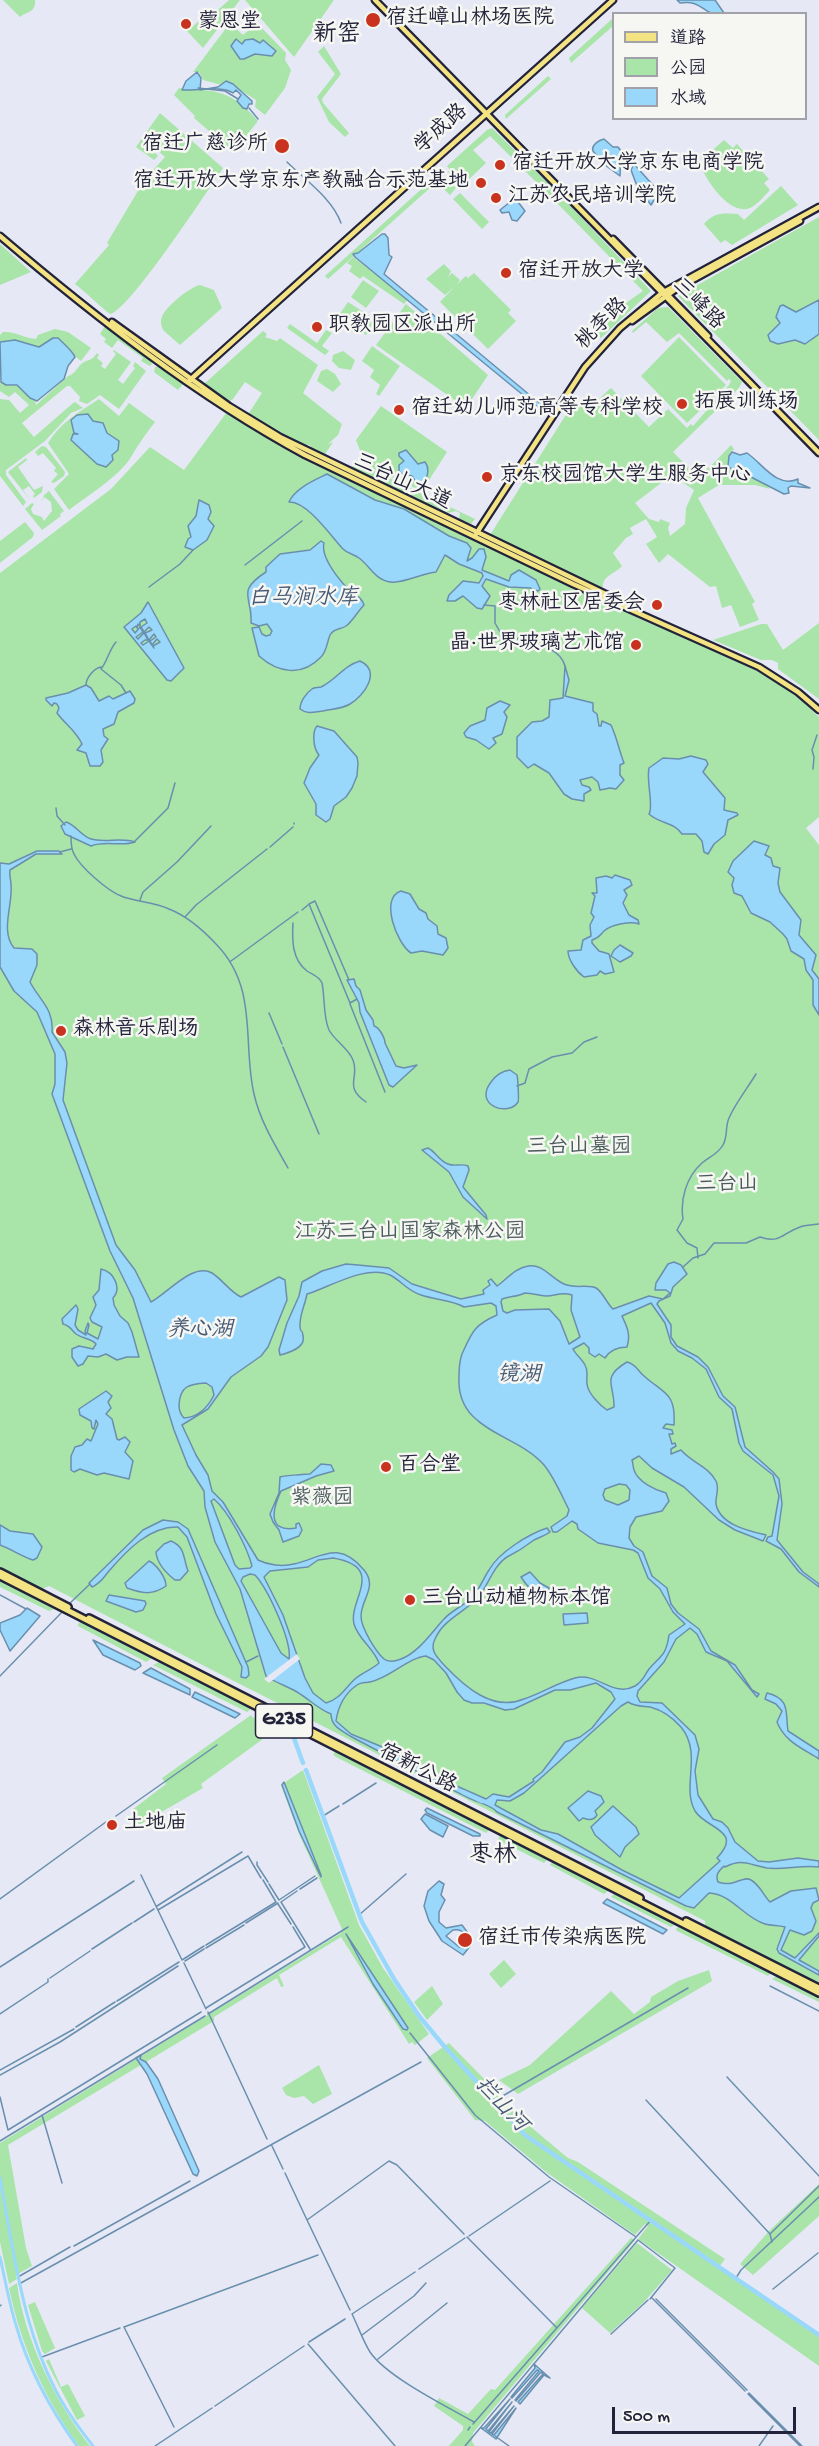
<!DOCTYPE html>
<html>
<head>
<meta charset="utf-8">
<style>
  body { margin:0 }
  #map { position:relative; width:819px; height:2446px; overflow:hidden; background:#e6e9f5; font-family:"Gochi Hand","LXGW WenKai TC",sans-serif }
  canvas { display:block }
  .legend { position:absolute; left:612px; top:12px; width:195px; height:108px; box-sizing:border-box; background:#f6f6f2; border:2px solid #a1a1a9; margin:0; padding:8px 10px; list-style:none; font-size:18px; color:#22223b }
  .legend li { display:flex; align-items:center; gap:12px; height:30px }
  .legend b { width:30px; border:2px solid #a1a1a9 }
  .scale { position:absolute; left:612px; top:2407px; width:184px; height:27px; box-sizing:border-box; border:3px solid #22223b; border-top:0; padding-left:8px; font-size:18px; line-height:21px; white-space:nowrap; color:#22223b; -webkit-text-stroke:4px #f6f6f2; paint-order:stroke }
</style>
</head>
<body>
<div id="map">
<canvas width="819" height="2446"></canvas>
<ul class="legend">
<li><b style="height:8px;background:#f4e382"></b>道路</li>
<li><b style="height:16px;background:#a9e4a9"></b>公园</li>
<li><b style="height:16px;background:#9ad8fb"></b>水域</li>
</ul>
<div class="scale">500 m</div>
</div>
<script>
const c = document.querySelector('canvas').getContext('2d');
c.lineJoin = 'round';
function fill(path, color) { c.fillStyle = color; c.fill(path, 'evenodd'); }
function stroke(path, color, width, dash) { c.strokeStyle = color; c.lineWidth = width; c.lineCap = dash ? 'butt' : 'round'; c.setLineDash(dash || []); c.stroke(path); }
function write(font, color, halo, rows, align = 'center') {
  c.font = font + ' "Gochi Hand","LXGW WenKai TC",sans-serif'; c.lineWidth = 5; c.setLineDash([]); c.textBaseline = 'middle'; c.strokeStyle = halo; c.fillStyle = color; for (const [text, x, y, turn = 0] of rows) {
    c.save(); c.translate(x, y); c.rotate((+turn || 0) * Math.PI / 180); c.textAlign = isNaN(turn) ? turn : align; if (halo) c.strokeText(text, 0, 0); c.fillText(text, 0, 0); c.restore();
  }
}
fill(new Path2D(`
  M 3,0 L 35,0 C 36,13 27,11 20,17 Z
  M 229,0 L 240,0 L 203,48 L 187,31 L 204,17 L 207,20 Z
  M 245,0 L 334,0 L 294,57 Z
  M 613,18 L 613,26 L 571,63 L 569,58 Z
  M 230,23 L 243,35 L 255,25 L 259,25 L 286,53 L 285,60 L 291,70 L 285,88 L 265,115 L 255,107 L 256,100 L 240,90 L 203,80 L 199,72 L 193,72 Z
  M 324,46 L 341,74 L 322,99 L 323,103 L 349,133 L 345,137 L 329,122 L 317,97 L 335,74 L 318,52 Z
  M 548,76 L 551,79 L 506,119 L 505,115 Z
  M 179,88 C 218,91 231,90 258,121 L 233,152 L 194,118 L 195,116 L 174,95 Z
  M 160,113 L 223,168 C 208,190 128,312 110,314 C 97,304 88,294 75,284 L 109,245 L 107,243 L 145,179 L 165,157 L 156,149 L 154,152 L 158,156 L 154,160 L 136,147 Z
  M 492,128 L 556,191 L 550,196 L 490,136 L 473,150 L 486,163 L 462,186 L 448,172 L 450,170 L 447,166 L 487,130 Z
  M 724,140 L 733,148 L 737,144 L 769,179 L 764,183 L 770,190 C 765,195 759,203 752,207 C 732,218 709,184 702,169 L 706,156 Z
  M 441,173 L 456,188 L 450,195 L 434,180 Z
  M 427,184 L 430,188 L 328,279 L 325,276 Z
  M 781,186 L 798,205 L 732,245 L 725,240 L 721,243 L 704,224 C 714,212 723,213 738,214 L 744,220 Z
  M 460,193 L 489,222 L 482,229 L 453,199 Z
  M 560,195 L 651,291 L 601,338 L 594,333 L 613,312 L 643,291 L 554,200 Z
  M 819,217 L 819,440 L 678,296 Z
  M 0,244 L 31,272 L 0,285 Z
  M 353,257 L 408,299 L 404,304 L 363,276 L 360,279 L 349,271 L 352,266 L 347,263 Z
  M 444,264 L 451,271 L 448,277 L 452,273 L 460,280 L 456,285 L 466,276 L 468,278 L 474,273 L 511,310 L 508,313 L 516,321 L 488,349 L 440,302 L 455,286 L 445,295 L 426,279 Z
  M 363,280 L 379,291 L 366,308 L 351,297 Z
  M 200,285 L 214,290 L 222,308 L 180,345 L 164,331 C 161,326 160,322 162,317 C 165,307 190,287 200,285 Z
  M 348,302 L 376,320 L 366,335 L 362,332 L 352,332 L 337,318 Z
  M 406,304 L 488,375 L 466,408 L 376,345 Z
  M 668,307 L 742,382 L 739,388 L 673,452 L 698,477 L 708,467 L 709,468 L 731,445 L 734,449 L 730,453 L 730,467 C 733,469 735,472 738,474 C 747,479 762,478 770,489 L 755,485 L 719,485 L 698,498 L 755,602 L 752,604 L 759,620 L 740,627 L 731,605 L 722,608 L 716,586 L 710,587 L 668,554 L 659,563 L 646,544 L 657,537 L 646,519 L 630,528 L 633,534 L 626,538 L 613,553 L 622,566 C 614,575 601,575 603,590 L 490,535 L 574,402 C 592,410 598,399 611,388 L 649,427 L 668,409 L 687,428 L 691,424 L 693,426 L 729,385 L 731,381 L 729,379 L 727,381 L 679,333 L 667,342 L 646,322 L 633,333 L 632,331 L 658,308 ZM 665,477 L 682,482 L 694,490 L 686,508 L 685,524 L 670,536 L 668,528 L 670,523 L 660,519 L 659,522 L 649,519 L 635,503 L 665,480 Z
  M 290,324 L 317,343 L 326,330 L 332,333 L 322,346 L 329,351 L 325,355 L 287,328 Z
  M 105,326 L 150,359 L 152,364 L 150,366 L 141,361 L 143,358 L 118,340 L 112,348 L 104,342 L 106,339 L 100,334 Z
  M 55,329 L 68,332 L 91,348 L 81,361 L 63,346 L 61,340 L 53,338 L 39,347 L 15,340 L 0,342 L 0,335 L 3,332 C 15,331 24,338 36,339 L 38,335 Z
  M 263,331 L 267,334 L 265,337 L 277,341 L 280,338 L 318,365 L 303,393 L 342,424 L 338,435 L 328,444 L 333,442 L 324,456 L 312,450 L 310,445 L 300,446 L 249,418 L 249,413 L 262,393 L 245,382 L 233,399 L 228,402 L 204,384 Z
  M 679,337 L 726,385 L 687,423 L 641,376 Z
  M 372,346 L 400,366 L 379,396 L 376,394 L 380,385 L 370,377 L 374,370 L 362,361 Z
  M 114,350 L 131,362 L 118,380 L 123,384 L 135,368 L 133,366 L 135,362 L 146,371 L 119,409 L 100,395 L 87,404 L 79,401 L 80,397 L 70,386 L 67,386 L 22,423 L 34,437 L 72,404 L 75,402 L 83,408 L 71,413 L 45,441 L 6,470 L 6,475 L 26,502 L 23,506 L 0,476 L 0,399 L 9,400 L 20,413 L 29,405 L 15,392 L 9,397 L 0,391 L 0,381 L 9,386 L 17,385 L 35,400 L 36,405 L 68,376 C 76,374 77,366 84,362 C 91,359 92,360 97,353 L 99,355 L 97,358 L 103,363 L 101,366 L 105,369 L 116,354 L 113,351 Z
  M 343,351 L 355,360 L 351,370 L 339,368 L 332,361 L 333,355 Z
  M 160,366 L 184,383 L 178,390 L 154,372 L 155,367 Z
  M 327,369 L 335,374 L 341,384 L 333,392 L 317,381 L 321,371 Z
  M 99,399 L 119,416 L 129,403 L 155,422 C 146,433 138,445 131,457 C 119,477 87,496 69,510 L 54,489 L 69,474 L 48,443 C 61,422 79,412 99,399 Z
  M 381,406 L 447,452 L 422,491 L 374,469 L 361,453 L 356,440 Z
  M 227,412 L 309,459 L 510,557 L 631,613 C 641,622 663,627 677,633 C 732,658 775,672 819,717 L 819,817 L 806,828 L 819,845 L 819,1986 L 705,1928 L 705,1921 C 486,1808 267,1699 49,1586 L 42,1589 L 0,1568 L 0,573 L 111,489 L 150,447 L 184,470 Z
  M 42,446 L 46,447 L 65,472 L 64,476 L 54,483 L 51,482 L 58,474 L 54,471 L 56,468 L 43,453 L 38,456 L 35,452 Z
  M 26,458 L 27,460 L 18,467 L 34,490 L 43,486 L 42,492 L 34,498 L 33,496 L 35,494 L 29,486 L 23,490 L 30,500 L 8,472 Z
  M 356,462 L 475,519 L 471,524 L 459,519 L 460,513 L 456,511 L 447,513 L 437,511 L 350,470 Z
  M 49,491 L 64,511 L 60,514 L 61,516 L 42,530 L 25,509 L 32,503 L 34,504 L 31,509 L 33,514 L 42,517 L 44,521 L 52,511 L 51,502 L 44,497 L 41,504 L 44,495 Z
  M 25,522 L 34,533 L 33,537 L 0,563 L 0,541 Z
  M 819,623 L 819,699 L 778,669 L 778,663 L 772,660 L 761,660 L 713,640 L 761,624 L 767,624 L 783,650 Z
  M 0,1579 L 57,1608 L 49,1611 L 0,1587 Z
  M 83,1620 L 154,1657 L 146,1662 L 78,1626 L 78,1624 Z
  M 161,1661 L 252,1708 L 247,1712 L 153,1665 Z
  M 260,1713 L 268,1716 L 269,1721 L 269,1716 L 290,1726 L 289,1731 L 271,1738 L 264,1718 L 261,1720 L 267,1736 L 201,1784 L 203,1788 L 139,1825 L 132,1810 L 166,1784 L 162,1778 L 251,1715 L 253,1718 Z
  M 336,1751 L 486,1826 L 489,1830 L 486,1833 L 336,1757 L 333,1754 Z
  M 303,1770 L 359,1925 L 383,1968 L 429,2034 L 415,2045 L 412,2042 L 409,2044 L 341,1937 L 279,1975 L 284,1986 L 281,1987 L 277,1978 L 214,2017 L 214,2021 L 8,2145 L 26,2248 L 32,2266 L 16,2275 L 17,2279 L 9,2284 L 0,2242 L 0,2143 L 341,1933 L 342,1929 L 299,1834 L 281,1785 Z
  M 500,1834 L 546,1858 L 548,1859 L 544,1863 L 498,1840 Z
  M 553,1861 L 606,1888 L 608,1891 L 604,1894 L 550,1865 Z
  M 615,1893 L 674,1922 L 676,1924 L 671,1927 L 611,1897 Z
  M 680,1925 L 772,1972 L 768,1976 L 677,1931 L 676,1929 Z
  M 504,1960 L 516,1974 L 501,1988 L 489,1974 Z
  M 709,1970 L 712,1981 L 518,2094 L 499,2080 L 530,2065 L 611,1991 L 634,2014 L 650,2002 L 651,1997 L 678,1981 Z
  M 778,1975 L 819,1996 L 819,2002 L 772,1979 Z
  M 432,1986 L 443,2004 L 427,2020 L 414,2002 Z
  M 449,2043 L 532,2128 L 568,2158 L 578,2162 L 725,2259 L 719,2267 L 819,2335 L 819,2366 L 638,2239 L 648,2226 L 645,2224 L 635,2235 L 546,2172 L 485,2121 L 475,2120 L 427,2058 Z
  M 319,2065 L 332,2094 L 313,2104 L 304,2096 L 294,2098 L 286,2095 L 282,2088 Z
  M 819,2184 L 819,2216 L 753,2275 L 740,2264 L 770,2230 Z
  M 631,2238 L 635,2240 L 473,2433 L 472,2442 L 475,2446 L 449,2446 L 463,2430 L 463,2426 L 434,2406 L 439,2398 L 468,2414 L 491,2389 L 495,2390 Z
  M 637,2243 L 672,2270 L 644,2302 L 610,2333 L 582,2308 Z
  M 17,2283 C 24,2338 56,2403 90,2446 L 79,2446 C 44,2398 21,2345 9,2288 Z
  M 35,2302 L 55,2348 L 45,2354 L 42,2351 L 28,2305 Z
  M 49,2359 L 61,2387 L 68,2384 L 85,2416 L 77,2420 L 46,2361 Z`), '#a9e4a9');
const water = new Path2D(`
  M 677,0 L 715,0 L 724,13 C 721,13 717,14 714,14 C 702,11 700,0 680,3 Z
  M 236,39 L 242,44 L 245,40 L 253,39 L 260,43 L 263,40 L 276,51 L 272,56 L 255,54 L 244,59 L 240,59 L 231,46 Z
  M 197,72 L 201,78 L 200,90 L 218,87 L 226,81 L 233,84 L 252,101 L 252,104 L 249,104 L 247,109 L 243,108 L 237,101 L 241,95 L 236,90 L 233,93 C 222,85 197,91 182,90 L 186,81 Z
  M 604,139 L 613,147 L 618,147 L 621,151 L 620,176 L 605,165 L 593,151 C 591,145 599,140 604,139 Z
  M 634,164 L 659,192 L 651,205 L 637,186 L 631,170 Z
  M 515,198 L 525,211 L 517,221 L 512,220 L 509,212 L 502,213 L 500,210 Z
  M 382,234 L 385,234 L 388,238 L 389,255 L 392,257 L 384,274 L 543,406 L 540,409 L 355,257 L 353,254 L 358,253 Z
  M 819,300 L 819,334 L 805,344 L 795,340 L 778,344 L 770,341 L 768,335 L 780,323 L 776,317 L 780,306 L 783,305 L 796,312 Z
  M 53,338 L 58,338 C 64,344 72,350 75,357 L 68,366 L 64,379 L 37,401 L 30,398 L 17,385 L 6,385 L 1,382 L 0,342 L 15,340 L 39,347 Z
  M 88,414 L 93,421 L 103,423 L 107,433 L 119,441 L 118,450 L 112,455 L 113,460 L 106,467 L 97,464 L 71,440 L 73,434 L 78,434 L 74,433 L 71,420 L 77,415 Z
  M 406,450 L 418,464 L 425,462 C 430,468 428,480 421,485 L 417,484 L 412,476 L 402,474 L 399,471 L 399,465 L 404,461 L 399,456 L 399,453 Z
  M 732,452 L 740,455 L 747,453 C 762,463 777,489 798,479 L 798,483 L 810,488 L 791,486 L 788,488 L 789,493 L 784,494 L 747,475 L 740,476 L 728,466 L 729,456 Z
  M 327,474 L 375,500 L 404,509 L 449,536 L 467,543 L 471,548 L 467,561 L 472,558 L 479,549 L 484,549 L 486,557 L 482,570 L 509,581 L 511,575 L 519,570 L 536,580 L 540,589 L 538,591 L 530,588 L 509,587 L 486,579 L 482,586 L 490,596 L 482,609 L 477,608 L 463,596 L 455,601 L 447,601 L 449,595 L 463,581 L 479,583 L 483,576 L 482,573 L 459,564 L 445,555 L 436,572 C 423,573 402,584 391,582 C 375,580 371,567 359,558 C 354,554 348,554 343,549 C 331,536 307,501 289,502 C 295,488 315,480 327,474 Z
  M 199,500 L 209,505 L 211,512 L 208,519 L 214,526 L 207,540 L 193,550 L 185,547 L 188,539 L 191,537 L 188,526 L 196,516 Z
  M 321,541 L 324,543 C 320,558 341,582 351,592 C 357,596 362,598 364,605 C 358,611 352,622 346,626 C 340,630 334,628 330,635 C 327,642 327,651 321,657 C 302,677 278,673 259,656 L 252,628 L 259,627 L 262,634 L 266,636 L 270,635 L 272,631 L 267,624 L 259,626 L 251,623 C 253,597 235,592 266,572 L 266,567 L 280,554 L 310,550 Z
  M 148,602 L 184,668 L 171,681 L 167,680 L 124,627 L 141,613 ZM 145,619 L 147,623 L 141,627 L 144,632 L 149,627 L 152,630 L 145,633 L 149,640 L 154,634 L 156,637 L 150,641 L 152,645 L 157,639 L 160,642 L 153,646 L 154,648 L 149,641 L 143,645 L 141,643 L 145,640 L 148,640 L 144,633 L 138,639 L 136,637 L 143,632 L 140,627 L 135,633 L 132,629 L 136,626 L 137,628 L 138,624 L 140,626 L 140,622 Z
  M 360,661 C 382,671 364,696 350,704 C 342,709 331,709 323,711 C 314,712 308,715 300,709 C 300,702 306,693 312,689 C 314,687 318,688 321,687 C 337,679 343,666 360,661 Z
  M 565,666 L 569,680 L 565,696 L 593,703 L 593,711 L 597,714 L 599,726 L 601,726 L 602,721 L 611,725 C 617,738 619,750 624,763 L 620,765 L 620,775 L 624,780 L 616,789 L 610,788 L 600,790 L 598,782 L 592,777 L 580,780 L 582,785 L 589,787 L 591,790 L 584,794 L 584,801 L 572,799 L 564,794 L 549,773 L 534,764 L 528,768 L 517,757 L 517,737 L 532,722 L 542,721 L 549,717 L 550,700 L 563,698 Z
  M 86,685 L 91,688 L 99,701 L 109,696 L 113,699 L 130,691 L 135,699 L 134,703 L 118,712 L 114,724 L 103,729 L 104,736 L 108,739 L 101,750 L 103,762 L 100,766 L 90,766 L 86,753 L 77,750 L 82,744 C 76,731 65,724 57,713 L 59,708 L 57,704 L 54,703 L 52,706 L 46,700 L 46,698 L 68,693 Z
  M 500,701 L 510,705 L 504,712 L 507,717 L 502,734 L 493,738 L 496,743 L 489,749 L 476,740 L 466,737 L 464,733 L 470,726 L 485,720 L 487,708 Z
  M 317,726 L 334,731 L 357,757 L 358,763 L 357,776 L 352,788 L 346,797 L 334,806 L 330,819 L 326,822 L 316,815 L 316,804 L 304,783 L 310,768 L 319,755 C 313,748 312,732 317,726 Z
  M 691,756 L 706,760 L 708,764 L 703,772 L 725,798 L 724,810 L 737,813 L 738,815 L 728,820 L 725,835 L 714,844 L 708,854 L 704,852 L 702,841 L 696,834 L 682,834 C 674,822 660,824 649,814 C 654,806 646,781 649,768 L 663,758 L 679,759 Z
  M 66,822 C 76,825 81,836 91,839 C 104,843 123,837 135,842 C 121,847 106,840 91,846 L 65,834 L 61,826 Z
  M 754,841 L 769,846 L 765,855 L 771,858 L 773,866 L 780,868 L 778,883 L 780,892 L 801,920 L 799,935 L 816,955 L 812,970 L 819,979 L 819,1015 L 813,1005 L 813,980 L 806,970 L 804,959 L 791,951 L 787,939 L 783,934 L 770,922 L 751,913 L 742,896 L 734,893 L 732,885 L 734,878 L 728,872 L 733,861 Z
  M 37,851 L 59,851 L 62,854 L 36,854 L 10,870 C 9,876 11,879 11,885 C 13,905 0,931 14,948 L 32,949 L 37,954 L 37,965 L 30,982 C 40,1001 54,1009 52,1032 L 65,1052 L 67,1063 L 63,1100 L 116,1245 L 135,1270 L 151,1302 C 168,1293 193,1262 212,1273 C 223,1280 230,1292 241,1297 L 279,1277 L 285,1280 L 287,1300 L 268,1347 L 261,1356 L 231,1377 L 208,1409 L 182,1425 L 196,1455 L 208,1475 L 212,1491 L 223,1502 L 258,1560 C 268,1565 282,1567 294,1564 C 321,1558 338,1539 364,1570 C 378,1587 361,1599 361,1616 C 361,1628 376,1652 384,1659 C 389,1663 396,1661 401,1659 C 419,1652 431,1633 444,1619 C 452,1610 464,1606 472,1597 C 480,1589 483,1579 489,1570 C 499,1552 529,1534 547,1528 L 550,1532 C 545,1536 539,1537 534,1540 C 525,1547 517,1552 507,1557 C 493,1566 488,1586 478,1598 C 464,1612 443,1620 435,1639 C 429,1651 438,1658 445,1666 C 465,1687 493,1712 524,1699 C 542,1693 557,1683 575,1678 C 598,1672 613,1698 635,1686 C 643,1681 644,1676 649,1669 C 661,1655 666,1656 669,1635 L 685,1624 L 673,1612 L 660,1589 L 648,1578 L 638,1553 L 633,1550 L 598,1543 L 578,1529 L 577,1524 L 572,1521 L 557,1532 L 553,1532 L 551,1527 L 567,1516 L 569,1510 C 562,1496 554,1477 544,1465 C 517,1433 456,1432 459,1377 C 459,1369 459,1362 462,1354 C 472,1332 474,1325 497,1315 L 496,1306 L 491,1303 L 464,1307 C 453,1300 435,1300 421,1295 C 406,1290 402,1281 390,1275 C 366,1264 328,1288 307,1294 C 305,1305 299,1316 300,1327 C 301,1335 302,1327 303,1336 C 306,1348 288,1353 280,1355 L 279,1350 L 287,1323 L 299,1296 L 302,1282 L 322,1271 L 346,1264 L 358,1265 L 389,1268 L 412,1284 L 461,1299 L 484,1294 L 483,1290 L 490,1285 L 488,1281 L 491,1279 L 497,1286 C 507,1279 515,1268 528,1266 C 542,1263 552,1279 564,1284 C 575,1289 589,1284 596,1288 C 603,1292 607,1304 613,1309 L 649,1296 L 663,1299 L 670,1293 L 666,1290 L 655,1290 L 656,1283 L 668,1264 L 674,1262 L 681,1265 L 687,1274 L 673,1287 L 670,1296 L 659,1301 L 657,1304 L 671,1325 L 671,1337 L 677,1346 L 698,1357 L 708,1367 L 723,1396 L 735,1407 L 745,1447 L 773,1472 L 779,1479 L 782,1504 L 777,1540 L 803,1572 L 819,1584 L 819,1587 L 799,1572 L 781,1549 L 766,1541 L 768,1537 L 772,1536 L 779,1496 L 773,1475 L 743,1451 L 739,1443 L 732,1409 L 719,1397 L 706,1369 L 692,1358 L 678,1351 L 671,1343 L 665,1323 L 651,1303 L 622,1316 C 627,1327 631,1334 627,1347 C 617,1347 610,1350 605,1358 L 599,1354 L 595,1357 L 589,1353 L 589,1348 L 584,1343 L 573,1349 C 576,1355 582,1359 585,1365 C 589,1372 586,1377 587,1384 C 588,1394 601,1406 607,1410 L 614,1407 C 615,1385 600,1378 627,1362 C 636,1364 637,1370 644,1376 C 664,1394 676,1392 674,1425 L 666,1424 L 663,1428 L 672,1430 L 673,1434 L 669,1434 L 672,1444 L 675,1443 L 676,1446 L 671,1449 L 671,1454 L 681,1450 C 691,1462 709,1467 716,1481 C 720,1489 715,1497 716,1504 C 720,1525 749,1531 766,1535 L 763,1541 L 735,1530 L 719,1520 L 684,1487 L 652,1468 L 639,1456 L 632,1460 C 633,1463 633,1467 634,1470 C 638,1482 655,1490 666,1493 L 669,1501 L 662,1511 L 636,1517 L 630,1527 L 629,1538 L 634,1546 L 643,1552 L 652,1576 L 667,1588 L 671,1604 L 678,1613 L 699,1629 L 711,1651 L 735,1665 L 752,1690 L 759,1694 L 757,1697 L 727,1661 L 706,1652 L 697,1634 L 690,1628 L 676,1639 L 664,1662 L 638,1691 L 637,1696 L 640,1702 L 662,1703 L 695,1735 L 699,1749 L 695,1771 L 698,1795 L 713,1819 L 722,1822 L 728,1828 L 735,1842 L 758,1861 L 769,1862 L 798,1858 L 819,1861 L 819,1867 C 801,1865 783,1870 767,1868 C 749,1865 743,1858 725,1867 L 724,1866 C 719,1871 715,1874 718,1882 C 735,1888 742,1875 751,1880 C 760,1885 763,1895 770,1902 L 791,1891 L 816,1888 L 819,1900 L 813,1903 L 811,1908 L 816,1921 L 812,1931 L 804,1935 L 790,1930 L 781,1950 L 795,1958 L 819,1933 L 819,1936 L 799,1960 L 819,1971 L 819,1975 L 779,1953 L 777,1949 L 785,1927 C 778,1925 772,1926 765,1924 C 744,1918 732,1894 709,1893 L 694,1908 L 686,1906 L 497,1812 C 493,1806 477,1802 469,1798 C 430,1779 390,1757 350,1736 C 341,1730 331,1726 331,1714 C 318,1709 309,1699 297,1692 C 287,1686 276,1683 266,1676 L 240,1589 L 215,1542 L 205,1507 L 204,1491 L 188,1466 L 174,1430 L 133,1298 L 110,1251 L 52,1094 L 55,1084 L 55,1054 L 37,1012 L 14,991 L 0,967 L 0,863 L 9,864 ZM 525,1293 C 533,1293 539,1296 546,1296 C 556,1296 561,1291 572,1295 L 571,1310 L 580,1337 L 569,1344 L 560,1321 L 549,1309 L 515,1310 L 507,1313 L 503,1311 L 501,1302 L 502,1299 C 510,1296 517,1297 525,1293 ZM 206,1383 L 212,1387 L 214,1395 C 208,1407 198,1417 184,1418 C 180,1414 179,1411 179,1405 C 180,1386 189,1384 206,1383 ZM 619,1484 L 626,1485 L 630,1490 L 629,1500 L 618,1505 L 605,1500 L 603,1495 L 605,1489 ZM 214,1499 C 229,1512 247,1547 252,1566 L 250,1568 L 239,1569 L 235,1565 L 211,1501 ZM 333,1558 C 387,1567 348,1600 354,1624 C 358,1639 373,1647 379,1663 C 371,1670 362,1673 355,1679 C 345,1688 340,1699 326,1703 L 313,1693 L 305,1678 L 283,1615 L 264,1577 L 270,1571 L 308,1567 L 318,1560 ZM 250,1574 L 255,1575 C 268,1589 292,1641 289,1659 L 281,1653 L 241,1581 L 243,1577 ZM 426,1656 L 434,1660 L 446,1673 L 457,1692 L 464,1700 L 472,1703 L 484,1703 L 505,1710 L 514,1709 L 555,1690 L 570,1690 L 596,1683 L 611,1692 L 615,1699 L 592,1728 L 580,1737 L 565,1742 L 542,1772 L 533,1779 L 534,1781 L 509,1797 L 493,1794 L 486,1799 L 434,1776 L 407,1761 L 397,1753 L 351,1734 L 336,1721 C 338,1707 344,1694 357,1685 C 361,1682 366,1683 370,1682 C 390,1678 407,1658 426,1656 ZM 628,1702 C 636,1707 642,1706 650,1707 C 662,1710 673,1718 681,1727 C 703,1754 681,1786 695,1811 C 706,1829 744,1830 717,1858 L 720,1861 L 679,1898 L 622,1870 L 558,1834 L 541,1830 L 495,1805 L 497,1800 L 510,1801 L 524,1793 L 621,1706 Z
  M 615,875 L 630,880 L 632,885 L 624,890 L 627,895 L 623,903 L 629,915 L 638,920 L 639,924 C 631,921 612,924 604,931 C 600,935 599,938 592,940 L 592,943 L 599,951 L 609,954 L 614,972 L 605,974 L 600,971 L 597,975 L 584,977 C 577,972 568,960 568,951 L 581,950 L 583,940 L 591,936 L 590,925 L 594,917 L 591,913 L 595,896 L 592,893 L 597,893 L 596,878 L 606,876 L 612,878 Z
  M 401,891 L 410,894 L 419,909 L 426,913 L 428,919 L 437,926 L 438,934 L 446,938 L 448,948 L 443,955 L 422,951 L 411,953 C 397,944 379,898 401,891 Z
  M 620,945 L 633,953 L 631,956 L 620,962 L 611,956 L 614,950 Z
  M 354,979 L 356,986 L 360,990 L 366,1010 L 373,1020 L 374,1026 C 379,1027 385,1038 385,1043 L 396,1066 L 404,1068 L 417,1065 L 393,1087 L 389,1085 L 360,1012 L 359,1003 L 347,980 Z
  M 510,1070 L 517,1075 C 518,1079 519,1101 518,1102 C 509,1117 473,1106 491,1082 C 496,1075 501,1071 510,1070 Z
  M 428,1148 C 436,1152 439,1161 448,1164 C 455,1167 461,1163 468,1166 L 469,1170 L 463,1187 L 486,1215 L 487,1219 L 463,1197 L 449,1172 L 422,1150 Z
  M 101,1269 C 114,1272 122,1288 113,1298 L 114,1305 L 120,1316 L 128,1323 L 132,1332 L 139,1357 L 127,1357 L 117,1360 L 106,1354 L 98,1357 L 88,1356 L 83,1364 L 78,1366 L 72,1357 L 72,1349 L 79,1346 L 93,1349 L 96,1344 C 91,1338 83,1339 76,1334 C 71,1330 71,1326 63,1324 L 62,1319 L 76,1305 L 78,1309 L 75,1325 L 78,1330 L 86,1335 L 85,1331 L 88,1323 L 89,1325 L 87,1333 L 98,1339 L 102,1327 L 92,1322 L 90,1318 L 96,1305 L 93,1297 L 99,1290 Z
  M 106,1391 L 112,1396 L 108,1402 L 111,1408 L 106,1414 L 112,1419 L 117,1439 L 119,1440 L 125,1437 L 130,1442 L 125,1452 L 133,1461 L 129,1479 L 104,1473 L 97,1475 L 80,1469 L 74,1472 L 71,1470 L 71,1456 L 75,1447 L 82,1445 L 87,1439 L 91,1441 L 98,1424 L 96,1420 L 94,1429 L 92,1428 L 91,1421 L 80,1415 L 79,1409 Z
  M 321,1464 L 331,1465 L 334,1471 L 316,1476 L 281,1491 C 273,1508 266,1533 296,1528 L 296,1524 L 299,1523 L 302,1530 L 299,1536 L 283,1542 L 279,1530 L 273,1522 L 270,1514 L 279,1493 L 280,1477 C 282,1476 306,1474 310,1474 Z
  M 163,1520 L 178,1522 L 188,1529 L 248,1667 L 249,1675 L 246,1678 L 241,1677 L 242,1667 L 216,1614 L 187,1537 L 178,1527 C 150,1526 127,1550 109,1571 C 103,1578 101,1583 92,1587 L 89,1583 L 143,1530 Z
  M 0,1525 L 10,1531 L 33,1534 L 42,1547 L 37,1558 L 33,1560 C 23,1557 11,1549 0,1545 Z
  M 171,1541 C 186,1547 183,1559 188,1571 L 180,1580 L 175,1580 C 166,1573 157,1564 156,1552 L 164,1544 Z
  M 149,1561 C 156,1564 166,1577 166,1586 C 152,1596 141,1593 127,1588 L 125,1583 Z
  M 530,1572 L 540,1583 L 549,1588 L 547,1597 C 535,1594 528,1588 521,1577 Z
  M 109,1595 L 145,1601 L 146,1604 L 143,1610 L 136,1612 L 106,1601 Z
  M 27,1608 L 40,1616 L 10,1651 L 0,1630 L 0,1623 L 20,1615 Z
  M 587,1613 L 588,1623 L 564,1625 L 563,1614 Z
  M 93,1640 L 140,1663 L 141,1666 L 135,1670 L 103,1655 Z
  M 151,1668 L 190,1689 L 190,1695 L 143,1673 Z
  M 195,1692 L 240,1714 L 235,1718 L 192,1697 Z
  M 767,1693 C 791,1699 785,1712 788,1731 L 819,1751 L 819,1759 C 802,1748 785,1742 777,1722 L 782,1711 L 776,1704 L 765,1699 Z
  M 284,1782 L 321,1875 L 321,1877 L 299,1831 L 282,1785 Z
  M 588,1791 L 601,1796 L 604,1802 L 595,1811 L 597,1815 C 593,1821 589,1820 583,1818 L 579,1821 L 568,1808 Z
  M 613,1806 L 636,1827 L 639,1834 L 625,1847 L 620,1857 L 595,1835 L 591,1827 Z
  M 427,1808 L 480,1834 L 480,1836 L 473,1836 L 427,1813 L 425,1810 Z
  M 425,1814 L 448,1826 L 443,1837 L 430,1830 L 421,1819 Z
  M 439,1881 L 444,1884 L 441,1895 L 445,1900 L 439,1912 L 439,1922 L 446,1928 L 462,1925 L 471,1937 L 471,1945 L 463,1955 L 442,1941 L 429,1921 L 424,1906 L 428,1891 ZM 453,1930 C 465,1928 470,1939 464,1948 L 459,1947 L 446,1936 Z
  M 607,1899 L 667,1930 L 663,1934 L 603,1903 Z
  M 346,1934 L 408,2028 L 407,2030 L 403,2029 L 373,1984 Z
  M 141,2055 L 140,2059 L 146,2062 L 158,2079 L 199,2171 L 197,2176 L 193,2174 L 147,2074 L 136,2058 Z
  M 534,2364 L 550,2378 L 544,2375 L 520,2404 L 518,2402 L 543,2374 L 541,2372 L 516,2401 L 515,2400 L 539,2371 L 537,2370 L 512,2398 L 511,2397 L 535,2368 Z
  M 510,2399 L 486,2429 L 488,2431 L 512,2402 L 489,2432 L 491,2433 L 514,2406 L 492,2434 L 494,2435 L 516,2408 L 496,2439 L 481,2428 L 484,2428 Z`);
fill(water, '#9ad8fb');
stroke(water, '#6a8fae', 1.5);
fill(new Path2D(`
  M 297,1654 L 300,1659 L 269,1683 L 264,1679 Z`), '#e6e9f5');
stroke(new Path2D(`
  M 198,88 L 225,91 L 238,99
  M 249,108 L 258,119
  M 287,162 C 305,180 332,198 341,223
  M 245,565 L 302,521
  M 149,587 L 180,564 L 193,550
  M 484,605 L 495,606 L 495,623 L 500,632 C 519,644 558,641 565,666
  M 116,642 C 109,650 107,662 101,669 L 121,685 L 126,693
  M 86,685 C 86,678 94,668 101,667
  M 813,769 L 814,757 L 812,750 L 817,735
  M 56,808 L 57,816 L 65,825
  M 294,824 L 294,823
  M 71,836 C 71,842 71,849 74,854 C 80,867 108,891 121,896 C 136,902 154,902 169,909 C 187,916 203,930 216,944 C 259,988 242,1042 254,1094 C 260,1121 275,1145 288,1168
  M 135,841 L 168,808 L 175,783
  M 270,847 L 293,827
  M 60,852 L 71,849
  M 140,900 L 143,892 L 177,862 L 211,826
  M 302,910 L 308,905
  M 185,917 L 196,905 L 267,849
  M 293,923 C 292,940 292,960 307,971 C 313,975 319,976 322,983 C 325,997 323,1017 329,1030 C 335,1041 349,1049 353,1060 C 360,1078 343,1086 366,1102
  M 231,961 L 298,912
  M 349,980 L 315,901 L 309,904 L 350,1003 L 357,999
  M 350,1004 L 385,1092
  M 269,1013 L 282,1044
  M 283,1047 L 319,1134
  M 517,1086 L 525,1083 L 529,1069 L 552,1057 L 572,1053 L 584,1042 L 597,1037
  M 698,1258 L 697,1248 L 687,1243 L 677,1230 L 683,1219 C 680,1200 686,1177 702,1163 C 709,1157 718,1154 723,1145 C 728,1136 725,1127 729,1118 C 736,1102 747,1089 756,1074
  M 683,1267 L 693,1258 L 705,1254 L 714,1243 L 746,1243 L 760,1237 C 781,1244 782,1233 800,1227 C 805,1225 813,1225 819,1224
  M 0,1595 L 26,1609
  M 69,1604 L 90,1584
  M 246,1662 L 258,1656
  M 0,1676 L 64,1610
  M 343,1804 L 376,1783
  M 116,1816 L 217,1745
  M 323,1816 L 339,1806
  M 257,1862 L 257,1865 L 268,1882
  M 141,1875 L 182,1960
  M 269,1884 L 279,1900 L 315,1876
  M 300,1889 L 317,1878
  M 297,1891 L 281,1902 L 310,1949
  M 0,1899 L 110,1819
  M 278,1904 L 291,1924
  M 157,1906 L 242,1852
  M 158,1910 L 248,1856 L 261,1878
  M 359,1915 L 406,1874
  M 134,1922 L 154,1909
  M 246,1923 L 278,1903
  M 206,1945 L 276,1902 L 263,1880
  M 206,1948 L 244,1925
  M 92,1949 L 132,1923
  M 182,1960 L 204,1946
  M 185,1961 L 204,1949
  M 184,1963 L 206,2009
  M 0,1967 L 134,1881
  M 50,1978 L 90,1951
  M 770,1986 L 819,2011
  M 117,2001 L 179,1962
  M 206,2008 L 305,1947 L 293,1927
  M 208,2012 L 267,2139
  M 0,2014 L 48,1982 L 48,1979
  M 208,2014 L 348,1927
  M 76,2027 L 115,2002
  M 410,2033 L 475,2115 L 549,2177 L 636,2237
  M 0,2070 L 74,2029
  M 0,2075 L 60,2042 L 178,1966
  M 727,2077 L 819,2176
  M 0,2097 L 8,2130 L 201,2012
  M 646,2100 L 770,2234
  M 494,2101 L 688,1988
  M 42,2115 L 62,2183
  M 0,2141 L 205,2016
  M 272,2146 L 283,2169
  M 285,2173 L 307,2220
  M 469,2236 L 550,2181
  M 467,2237 L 557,2328
  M 772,2242 L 770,2234 L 819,2186
  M 74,2246 L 190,2181
  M 419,2269 L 465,2238
  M 415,2272 L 352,2314 C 358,2326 363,2341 370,2352 C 387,2377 446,2406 474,2422
  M 18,2277 L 70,2247
  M 736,2278 L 741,2270 L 819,2197
  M 19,2284 L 421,2062
  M 773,2289 L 818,2253
  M 8,2296 L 9,2296
  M 652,2298 L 745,2391
  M 656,2299 L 747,2390
  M 0,2306 L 1,2305
  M 350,2310 L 307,2220 L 389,2161 L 397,2165 L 464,2234
  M 611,2334 L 648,2300
  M 362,2335 L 414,2296 L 426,2283
  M 309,2342 L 345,2319
  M 308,2344 L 395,2446
  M 42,2357 L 120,2328
  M 378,2359 L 447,2303
  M 749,2393 L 802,2446
  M 748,2394 L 800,2446
  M 215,2406 L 304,2346
  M 473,2424 L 651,2220
  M 174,2427 L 124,2327 L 318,2255
  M 468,2430 L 470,2427
  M 495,2436 L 509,2446
  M 155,2446 L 212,2408
  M 465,2446 L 638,2240 L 675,2268 L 650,2299
  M 759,2446 L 773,2426`), '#6a8fae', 1.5);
stroke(new Path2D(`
  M 0,2178 C 14,2253 23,2333 61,2400 C 70,2416 82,2432 93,2446
  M 0,2257 C 5,2279 9,2303 16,2325 C 28,2368 51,2410 77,2446`), '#9ad8fb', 3);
stroke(new Path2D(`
  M 291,1730 L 303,1763
  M 306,1770 L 362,1922 L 394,1979 L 419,2016 L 444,2046 L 525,2135 L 819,2335
  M 463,1792 L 482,1801`), '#9ad8fb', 4.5);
const major = new Path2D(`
  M 375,0 L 819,453
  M 0,236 C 94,316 196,396 305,455 L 573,584 L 759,667 L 798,692 L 819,710
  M 613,239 L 708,336
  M 632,321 L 676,289 L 800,221
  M 112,322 L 229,406 L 280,437 L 616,599
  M 190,380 L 613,0
  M 476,534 L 585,367 L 620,328 L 662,293 L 819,207`);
const highway = new Path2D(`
  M 0,1572 L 68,1607
  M 0,1576 L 819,1993
  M 89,1618 L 640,1898
  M 686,1921 L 819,1988`);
stroke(major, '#22223b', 9);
stroke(highway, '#22223b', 10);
stroke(major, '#f4e382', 4.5);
stroke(highway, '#f4e382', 5);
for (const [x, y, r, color] of [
  [373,20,8,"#c8321e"],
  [186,24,6,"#c8321e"],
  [282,146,8,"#c8321e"],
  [500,165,6,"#c8321e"],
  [481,183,6,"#c8321e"],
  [496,198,6,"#c8321e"],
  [506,273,6,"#c8321e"],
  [317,327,6,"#c8321e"],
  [682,404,6,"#c8321e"],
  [399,410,6,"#c8321e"],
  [487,477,6,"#c8321e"],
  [657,605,6,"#c8321e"],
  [636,645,6,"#c8321e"],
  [61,1031,6,"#c8321e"],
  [386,1467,6,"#c8321e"],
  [410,1600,6,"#c8321e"],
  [112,1825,6,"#c8321e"],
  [465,1940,8,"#c8321e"]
]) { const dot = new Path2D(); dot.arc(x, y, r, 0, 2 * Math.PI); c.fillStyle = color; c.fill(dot); stroke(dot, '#f6f6f2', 2); }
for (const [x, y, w] of [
  [284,1721,57]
]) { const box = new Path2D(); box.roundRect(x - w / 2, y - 17, w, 34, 4.5); c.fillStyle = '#f6f6f2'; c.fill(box); stroke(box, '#22223b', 1.5); }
write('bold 20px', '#22223b', null, [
  ["G235",284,1721]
]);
write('21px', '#22223b', '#f6f6f2', [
  ["宿迁嶂山林场医院",386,20],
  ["蒙恩堂",198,24],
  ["宿迁广慈诊所",268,146,"right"],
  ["宿迁开放大学京东电商学院",512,165],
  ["宿迁开放大学京东产教融合示范基地",469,183,"right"],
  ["江苏农民培训学院",508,198],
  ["宿迁开放大学",518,273],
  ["职教园区派出所",329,327],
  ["拓展训练场",694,404],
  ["宿迁幼儿师范高等专科学校",411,410],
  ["京东校园馆大学生服务中心",499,477],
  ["枣林社区居委会",645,605,"right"],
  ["晶·世界玻璃艺术馆",624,645,"right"],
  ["森林音乐剧场",73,1031],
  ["百合堂",398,1467],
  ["三台山动植物标本馆",422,1600],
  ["土地庙",124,1825],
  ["宿迁市传染病医院",478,1940]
], 'left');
write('21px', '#22223b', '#f6f6f2', [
  ["学成路",442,130,-42],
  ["三峰路",697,305,45],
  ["桃李路",603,325,-45],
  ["三台山大道",402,483,25],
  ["宿新公路",417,1770,27]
]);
write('21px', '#4a5c5c', '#f6f6f2', [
  ["三台山墓园",579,1149],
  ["三台山",727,1186],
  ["江苏三台山国家森林公园",410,1234],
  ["紫薇园",322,1500]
]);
write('italic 22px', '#465975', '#f6f6f2', [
  ["白马涧水库",303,600],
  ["养心湖",200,1332],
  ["镜湖",519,1377],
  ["拦山河",500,2106,47]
]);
write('24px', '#22223b', '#f6f6f2', [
  ["新窑",337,36],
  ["枣林",493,1857]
]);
</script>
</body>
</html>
